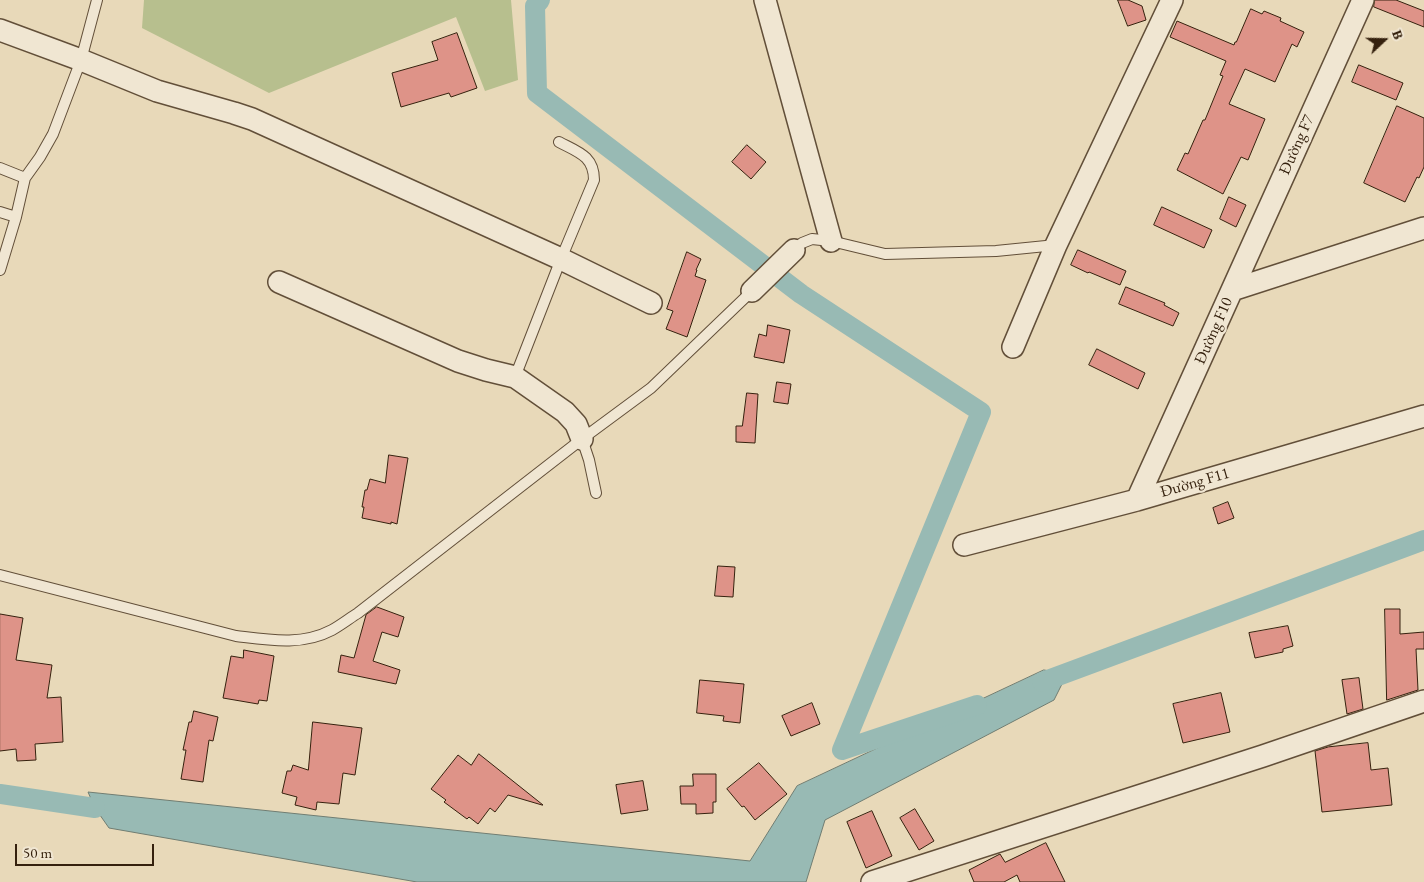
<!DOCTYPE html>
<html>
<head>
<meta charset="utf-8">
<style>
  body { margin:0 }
  #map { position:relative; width:1424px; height:882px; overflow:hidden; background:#e8d9b9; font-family:"EB Garamond",serif }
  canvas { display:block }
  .north { position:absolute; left:1359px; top:15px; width:50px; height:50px; -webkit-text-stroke:4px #f0e6d2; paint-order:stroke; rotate:69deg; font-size:14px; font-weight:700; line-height:20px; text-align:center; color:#35210e }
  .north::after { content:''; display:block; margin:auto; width:18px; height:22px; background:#35210e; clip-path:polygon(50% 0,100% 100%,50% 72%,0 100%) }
  .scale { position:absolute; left:15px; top:844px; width:139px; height:22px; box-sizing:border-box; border:2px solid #35210e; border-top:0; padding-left:6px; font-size:15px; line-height:18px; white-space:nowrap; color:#35210e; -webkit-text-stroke:4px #f0e6d2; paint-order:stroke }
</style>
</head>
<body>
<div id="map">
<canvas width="1424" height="882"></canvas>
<div class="north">B</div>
<div class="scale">50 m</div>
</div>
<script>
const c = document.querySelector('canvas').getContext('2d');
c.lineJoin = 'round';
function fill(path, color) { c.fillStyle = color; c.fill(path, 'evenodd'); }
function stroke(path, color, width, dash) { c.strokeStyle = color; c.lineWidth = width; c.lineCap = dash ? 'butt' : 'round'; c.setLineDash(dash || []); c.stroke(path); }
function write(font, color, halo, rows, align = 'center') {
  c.font = font + ' "EB Garamond",serif'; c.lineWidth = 4.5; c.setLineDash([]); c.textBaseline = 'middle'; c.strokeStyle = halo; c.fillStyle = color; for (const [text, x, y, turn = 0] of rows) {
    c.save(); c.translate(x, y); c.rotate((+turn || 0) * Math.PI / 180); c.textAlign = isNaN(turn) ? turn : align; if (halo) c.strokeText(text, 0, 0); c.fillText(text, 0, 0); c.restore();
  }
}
fill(new Path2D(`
  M 144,0 L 511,0 L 518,80 L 485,91 L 456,17 L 269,93 L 142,28 Z`), '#b7bf8e');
const water = new Path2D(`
  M 1044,670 L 1067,674 L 1054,700 L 825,820 L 806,882 L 417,882 L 109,828 L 95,808 L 88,792 L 750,861 L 797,786 Z`);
fill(water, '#98bab4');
stroke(water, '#707d72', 1);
stroke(new Path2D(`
  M 540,0 L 535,6 L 537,93 L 801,294 L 981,412 L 842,750 L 977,705
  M 1042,682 L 1424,540
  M 0,794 L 95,808`), '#98bab4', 20);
const building = new Path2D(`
  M 1118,0 L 1128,0 L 1142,6 L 1146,20 L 1128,26 Z
  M 1375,0 L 1396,0 L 1424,11 L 1424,27 L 1374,7 Z
  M 1251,9 L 1262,14 L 1264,11 L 1281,18 L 1280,21 L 1304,32 L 1297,47 L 1292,44 L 1275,82 L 1245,69 L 1229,104 L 1265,119 L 1248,160 L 1241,157 L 1223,194 L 1177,170 L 1185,153 L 1188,154 L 1203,120 L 1205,120 L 1223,76 L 1220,75 L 1226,61 L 1170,37 L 1177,21 L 1234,45 L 1235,42 L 1236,42 Z
  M 457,33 L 477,88 L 451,97 L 449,93 L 401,107 L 392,73 L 438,60 L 432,42 Z
  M 1359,65 L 1403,83 L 1396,100 L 1352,82 Z
  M 1397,106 L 1424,118 L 1424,167 L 1419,178 L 1417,177 L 1405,202 L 1364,183 Z
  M 747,145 L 766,162 L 751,179 L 732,162 Z
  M 1229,197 L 1246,205 L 1236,227 L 1220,219 Z
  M 1162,207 L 1212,230 L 1204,248 L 1154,225 Z
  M 1078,250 L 1126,271 L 1120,285 L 1089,272 L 1088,273 L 1071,265 Z
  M 687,252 L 701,259 L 696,270 L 697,270 L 695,276 L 706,280 L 687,337 L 666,329 L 673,311 L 667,309 Z
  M 1126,287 L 1165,303 L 1164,305 L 1179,313 L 1173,326 L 1119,304 Z
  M 768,325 L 790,330 L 784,363 L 754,357 L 759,334 L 766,336 Z
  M 1097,349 L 1145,373 L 1138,389 L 1089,365 Z
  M 777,382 L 791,384 L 788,404 L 774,402 Z
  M 747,393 L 758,394 L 755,443 L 736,442 L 736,426 L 742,426 Z
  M 389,455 L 408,458 L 397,524 L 391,522 L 391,524 L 362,518 L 364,507 L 362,507 L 365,490 L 367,490 L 370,479 L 385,483 Z
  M 1228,502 L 1234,518 L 1218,524 L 1213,508 Z
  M 718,566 L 735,567 L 733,597 L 715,596 Z
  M 377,607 L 404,617 L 398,637 L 382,632 L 373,661 L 400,670 L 396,684 L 338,672 L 341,655 L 354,658 L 366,615 Z
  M 1385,609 L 1400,609 L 1400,634 L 1424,632 L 1424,649 L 1416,649 L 1418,690 L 1387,700 Z
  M 0,614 L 23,618 L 16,660 L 52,665 L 47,698 L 61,697 L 63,742 L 35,744 L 36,760 L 17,761 L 16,749 L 0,751 Z
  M 1288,626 L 1293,646 L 1283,649 L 1283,652 L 1255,658 L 1249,633 Z
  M 244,650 L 274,656 L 267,701 L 259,700 L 258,704 L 223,698 L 231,656 L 243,658 Z
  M 1359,678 L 1363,709 L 1347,714 L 1342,680 Z
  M 700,680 L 744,684 L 740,723 L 723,721 L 724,716 L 697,713 Z
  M 1221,693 L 1230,732 L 1183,743 L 1173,704 Z
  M 812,703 L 820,724 L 791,736 L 782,716 Z
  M 194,711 L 218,717 L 213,741 L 209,740 L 203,782 L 181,779 L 186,750 L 183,750 L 189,722 L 191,722 Z
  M 313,722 L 362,728 L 355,775 L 343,773 L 339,804 L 317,802 L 316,810 L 295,805 L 297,797 L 282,793 L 287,771 L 291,771 L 293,765 L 308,770 Z
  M 1368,743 L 1371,770 L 1388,768 L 1392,805 L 1322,812 L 1315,751 L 1328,747 Z
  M 479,754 L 543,805 L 542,805 L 508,795 L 495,812 L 490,808 L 478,824 L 469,817 L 467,819 L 444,802 L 446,800 L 431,789 L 458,755 L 471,765 Z
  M 759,763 L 787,794 L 755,820 L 744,806 L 742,807 L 727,789 Z
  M 693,774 L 716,774 L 716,802 L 713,802 L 713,813 L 696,814 L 696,804 L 681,804 L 680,786 L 693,786 Z
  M 643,781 L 648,810 L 621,814 L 616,785 Z
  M 915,809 L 934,841 L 919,850 L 900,818 Z
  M 872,811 L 892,856 L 866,868 L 847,822 Z
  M 1046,843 L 1065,882 L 1020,882 L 1017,875 L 1004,882 L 974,882 L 969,870 L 1000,854 L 1005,862 Z`);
fill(building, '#de9388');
stroke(building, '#35210e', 1);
const lane = new Path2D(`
  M 0,168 L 25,178
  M 0,212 L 16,217
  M 794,250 L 802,243 L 812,239 L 831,241 L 885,254 L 996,251 L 1056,245
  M 0,270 L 16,217 L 25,178 L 40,157 L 53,134 L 81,60 L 97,0
  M 515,377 L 561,259 L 594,180 C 594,156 578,152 559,142
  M 582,439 L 589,460 L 596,493
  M 0,575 L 236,636 C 269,640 302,646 332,630 C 341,625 350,618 358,613 L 582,439 L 651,388 L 752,291`);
const street = new Path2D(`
  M 765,0 L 831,241
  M 0,30 L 81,60 L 157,91 L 234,113 L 252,119 L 561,259 L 651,303
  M 279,282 L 458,361 L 486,370 L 515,377 L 565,412 L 576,424 L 582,439
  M 1232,290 L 1363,0
  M 752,291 L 794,250
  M 1013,347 L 1056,245 L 1172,0
  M 1137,500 L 1232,290 L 1424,228
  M 964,545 L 1137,500 L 1424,416
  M 872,882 L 1263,756 L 1424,701`);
stroke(lane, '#624f39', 12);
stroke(street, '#624f39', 24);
stroke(lane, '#f0e6d2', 10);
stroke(street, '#f0e6d2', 21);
write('16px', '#35210e', '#f0e6d2', [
  ["Đường F7",1297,145,-66],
  ["Đường F10",1214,331,-66],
  ["Đường F11",1195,483,-16]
]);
</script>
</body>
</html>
